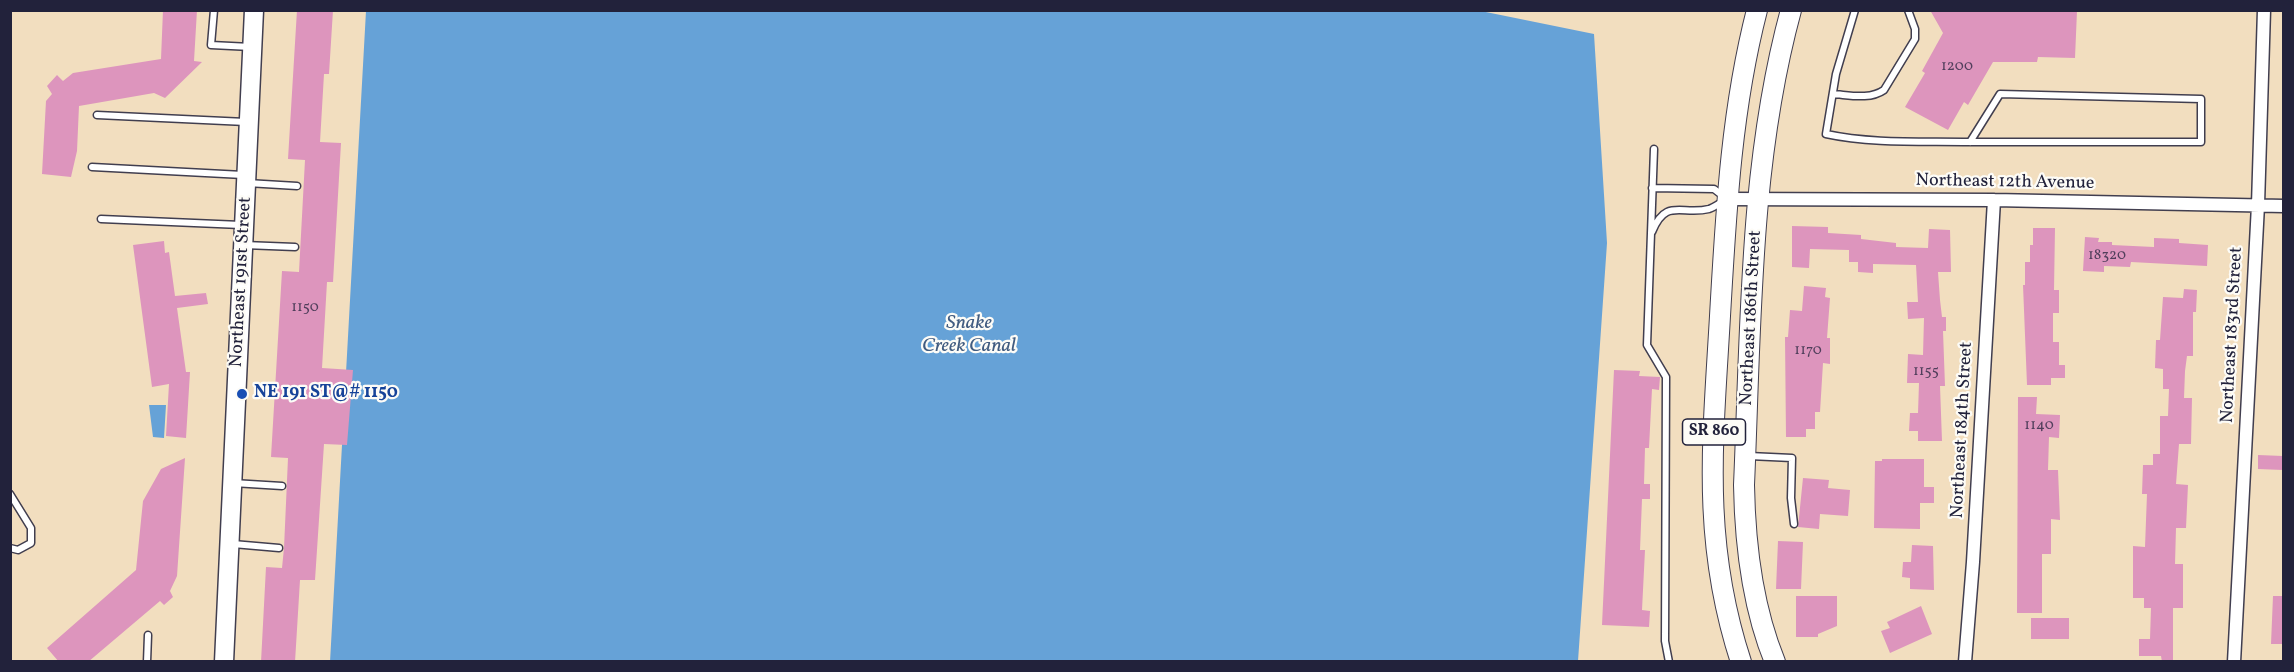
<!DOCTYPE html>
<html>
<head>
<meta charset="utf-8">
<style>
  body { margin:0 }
  #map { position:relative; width:2294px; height:672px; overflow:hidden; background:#f2debf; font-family:Vollkorn,serif }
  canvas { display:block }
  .frame { position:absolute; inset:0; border:12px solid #22223b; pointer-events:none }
</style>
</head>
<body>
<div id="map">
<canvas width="2294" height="672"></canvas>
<div class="frame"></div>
</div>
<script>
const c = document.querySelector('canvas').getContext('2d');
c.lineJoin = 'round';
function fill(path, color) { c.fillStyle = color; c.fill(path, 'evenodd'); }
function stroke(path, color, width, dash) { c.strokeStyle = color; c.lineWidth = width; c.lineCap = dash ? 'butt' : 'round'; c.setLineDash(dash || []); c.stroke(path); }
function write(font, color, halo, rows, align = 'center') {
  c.font = font + ' Vollkorn,serif'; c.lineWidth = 4.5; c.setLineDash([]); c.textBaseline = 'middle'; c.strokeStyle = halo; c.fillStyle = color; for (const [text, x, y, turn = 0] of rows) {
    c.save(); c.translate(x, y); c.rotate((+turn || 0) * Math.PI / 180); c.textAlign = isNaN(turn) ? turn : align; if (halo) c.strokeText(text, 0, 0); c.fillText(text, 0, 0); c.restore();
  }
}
fill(new Path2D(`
  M 1476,10 L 1594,34 L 1607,243 L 1578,661 L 330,662 L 366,11 Z
  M 149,405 L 166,405 L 164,438 L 153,437 Z`), '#66a2d7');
fill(new Path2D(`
  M 163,10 L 197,10 L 194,61 L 202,62 L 165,98 L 154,93 L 79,106 L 77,151 L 71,177 L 42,174 L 46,101 L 52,94 L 47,86 L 57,75 L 63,81 L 73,73 L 161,59 Z
  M 297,10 L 333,10 L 329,74 L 324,74 L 320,142 L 341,143 L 333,282 L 327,282 L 322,368 L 353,370 L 347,445 L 324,444 L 315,580 L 300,580 L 295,662 L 261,662 L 266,567 L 282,568 L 284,548 L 288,458 L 271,457 L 282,271 L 299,272 L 305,160 L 288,159 Z
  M 1930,10 L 2077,11 L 2075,58 L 2038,57 L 2037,62 L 1993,62 L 1968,105 L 1964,102 L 1948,130 L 1905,107 L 1925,73 L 1922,71 L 1943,33 Z
  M 1792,226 L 1828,227 L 1828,233 L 1861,235 L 1861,239 L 1896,243 L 1896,247 L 1928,248 L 1929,229 L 1950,230 L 1951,272 L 1938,272 L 1940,300 L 1942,317 L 1946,317 L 1946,331 L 1943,331 L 1945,386 L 1940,386 L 1942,441 L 1918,441 L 1918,431 L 1909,431 L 1910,413 L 1918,413 L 1919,383 L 1907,383 L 1908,354 L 1923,355 L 1924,318 L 1908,319 L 1907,302 L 1918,302 L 1916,265 L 1873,264 L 1873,273 L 1858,272 L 1858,262 L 1849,262 L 1849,250 L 1810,249 L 1809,268 L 1792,267 Z
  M 2033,228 L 2055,228 L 2054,290 L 2059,290 L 2059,313 L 2053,313 L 2053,342 L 2059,342 L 2059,365 L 2065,365 L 2065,378 L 2051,378 L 2051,385 L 2027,385 L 2023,285 L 2025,285 L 2025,262 L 2030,262 L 2030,245 L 2033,245 Z
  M 2085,237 L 2099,238 L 2098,242 L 2112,242 L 2112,245 L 2154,247 L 2154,238 L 2179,239 L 2179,243 L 2208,245 L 2207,266 L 2131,262 L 2130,267 L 2104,266 L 2104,272 L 2083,271 Z
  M 164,241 L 165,253 L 169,252 L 175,296 L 206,293 L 208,304 L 177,308 L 186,372 L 190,372 L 186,438 L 166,436 L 169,384 L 152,387 L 133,245 Z
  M 1804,286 L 1826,288 L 1825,297 L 1830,298 L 1827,338 L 1830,338 L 1830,364 L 1823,363 L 1820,412 L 1815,412 L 1815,429 L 1806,429 L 1806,437 L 1786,437 L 1785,337 L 1788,337 L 1790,310 L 1802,311 Z
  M 2184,289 L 2197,290 L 2196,312 L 2193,312 L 2193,356 L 2187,356 L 2185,371 L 2184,398 L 2192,398 L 2191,444 L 2179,444 L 2176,484 L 2188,485 L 2186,528 L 2176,528 L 2175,564 L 2183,564 L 2183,608 L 2173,608 L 2173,662 L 2162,662 L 2161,656 L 2139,656 L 2139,639 L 2150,639 L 2151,608 L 2144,608 L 2144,598 L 2133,598 L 2133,546 L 2145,547 L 2147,494 L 2142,494 L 2143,465 L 2153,465 L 2153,454 L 2160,454 L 2160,416 L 2168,416 L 2169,389 L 2163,389 L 2163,369 L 2155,368 L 2156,340 L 2160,340 L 2163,297 L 2183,298 Z
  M 1614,370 L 1640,371 L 1639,376 L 1660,377 L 1659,390 L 1652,389 L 1649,448 L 1645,448 L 1644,484 L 1650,484 L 1650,499 L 1642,499 L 1640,550 L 1645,550 L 1642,610 L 1650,611 L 1649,627 L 1602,625 Z
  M 2018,397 L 2037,397 L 2036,414 L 2060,415 L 2059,438 L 2049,437 L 2048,470 L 2058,470 L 2060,520 L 2051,519 L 2051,554 L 2042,554 L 2042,613 L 2017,613 Z
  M 2258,455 L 2283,456 L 2283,470 L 2258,469 Z
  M 185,458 L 177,576 L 170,591 L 173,597 L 164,605 L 160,601 L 88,662 L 59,662 L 47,648 L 136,570 L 143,501 L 161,469 Z
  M 1882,459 L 1924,459 L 1924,487 L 1934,487 L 1934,503 L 1920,503 L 1920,529 L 1874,528 L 1875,461 L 1882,461 Z
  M 1803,478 L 1829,480 L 1828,488 L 1850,490 L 1848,516 L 1820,514 L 1819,529 L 1798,527 Z
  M 1778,541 L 1803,542 L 1801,589 L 1776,589 Z
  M 1912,545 L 1933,546 L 1934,590 L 1910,589 L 1910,578 L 1902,577 L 1903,562 L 1911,562 Z
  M 1796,596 L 1837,596 L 1837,626 L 1818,634 L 1818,637 L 1796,637 Z
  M 2273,596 L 2283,596 L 2283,644 L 2271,644 Z
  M 1921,606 L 1932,634 L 1890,653 L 1881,631 L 1890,628 L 1887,622 Z
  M 2031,618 L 2069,618 L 2069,639 L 2031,639 Z`), '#dd95bd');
const lane = new Path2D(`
  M 214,10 L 211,45 L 251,47
  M 1855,10 L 1836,74 L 1826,134 C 1872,144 1923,141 1970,142 L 2201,142 L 2201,99 L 2000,94 L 1970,142
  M 1833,94 C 1849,95 1870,100 1884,90 L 1915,39 L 1915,29 L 1908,10
  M 97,115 L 246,122
  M 1654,149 L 1647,345 L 1666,377 L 1665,641 L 1669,662
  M 92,167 L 243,175
  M 247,183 L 297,186
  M 101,219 L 241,225
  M 1652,232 C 1666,197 1682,216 1709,209 C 1715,207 1721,202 1727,199 L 1714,189 L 1652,188
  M 244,245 L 295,247
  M 1749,456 L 1792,458 L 1791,498 L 1794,524
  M 233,483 L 282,486
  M 10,494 L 31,528 L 31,543 L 18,550 L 10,548
  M 233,544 L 279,548
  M 147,662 L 148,635`);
const street = new Path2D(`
  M 1727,199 L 1994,200 L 2284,206
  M 1965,662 L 1973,562 L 1994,200
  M 2234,662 L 2258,205 L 2264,10`);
const secondary = new Path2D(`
  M 224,662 L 254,10`);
const primary = new Path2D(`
  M 1741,662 C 1701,540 1713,440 1720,316 C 1726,212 1731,111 1757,10
  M 1775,662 C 1752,606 1745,545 1744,485 C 1751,327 1749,164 1791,10`);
stroke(lane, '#413e4f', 9);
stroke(street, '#413e4f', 15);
stroke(secondary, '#413e4f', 21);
stroke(primary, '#413e4f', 22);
stroke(lane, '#fff', 6);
stroke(street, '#fff', 12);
stroke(secondary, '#fff', 18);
stroke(primary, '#fff', 20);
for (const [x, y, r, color] of [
  [242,394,6,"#1a4fb4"]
]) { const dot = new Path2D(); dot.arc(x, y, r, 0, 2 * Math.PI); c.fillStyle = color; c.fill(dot); stroke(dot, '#fdfcf7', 2); }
write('15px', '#513f5c', null, [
  ["1200",1957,67],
  ["18320",2107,256],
  ["1150",305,308],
  ["1170",1808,351],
  ["1155",1926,372],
  ["1140",2039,426]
]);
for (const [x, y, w] of [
  [1714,432,63]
]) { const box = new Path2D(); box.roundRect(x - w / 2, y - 13, w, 26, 4.5); c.fillStyle = '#fdfcf7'; c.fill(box); stroke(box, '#22223b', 1.5); }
write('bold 16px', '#22223b', null, [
  ["SR 860",1714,432]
]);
write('18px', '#22223b', '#fdfcf7', [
  ["Northeast 12th Avenue",2005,183,1],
  ["Northeast 191st Street",242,282,-87],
  ["Northeast 186th Street",1752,318,-87],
  ["Northeast 183rd Street",2233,335,-87],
  ["Northeast 184th Street",1963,430,-87]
]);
write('bold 18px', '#164399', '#fdfcf7', [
  ["NE 191 ST@# 1150",254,394]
], 'left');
write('italic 20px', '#415c81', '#fdfcf7', [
  ["Snake",969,324],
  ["Creek Canal",969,347]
]);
</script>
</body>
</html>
